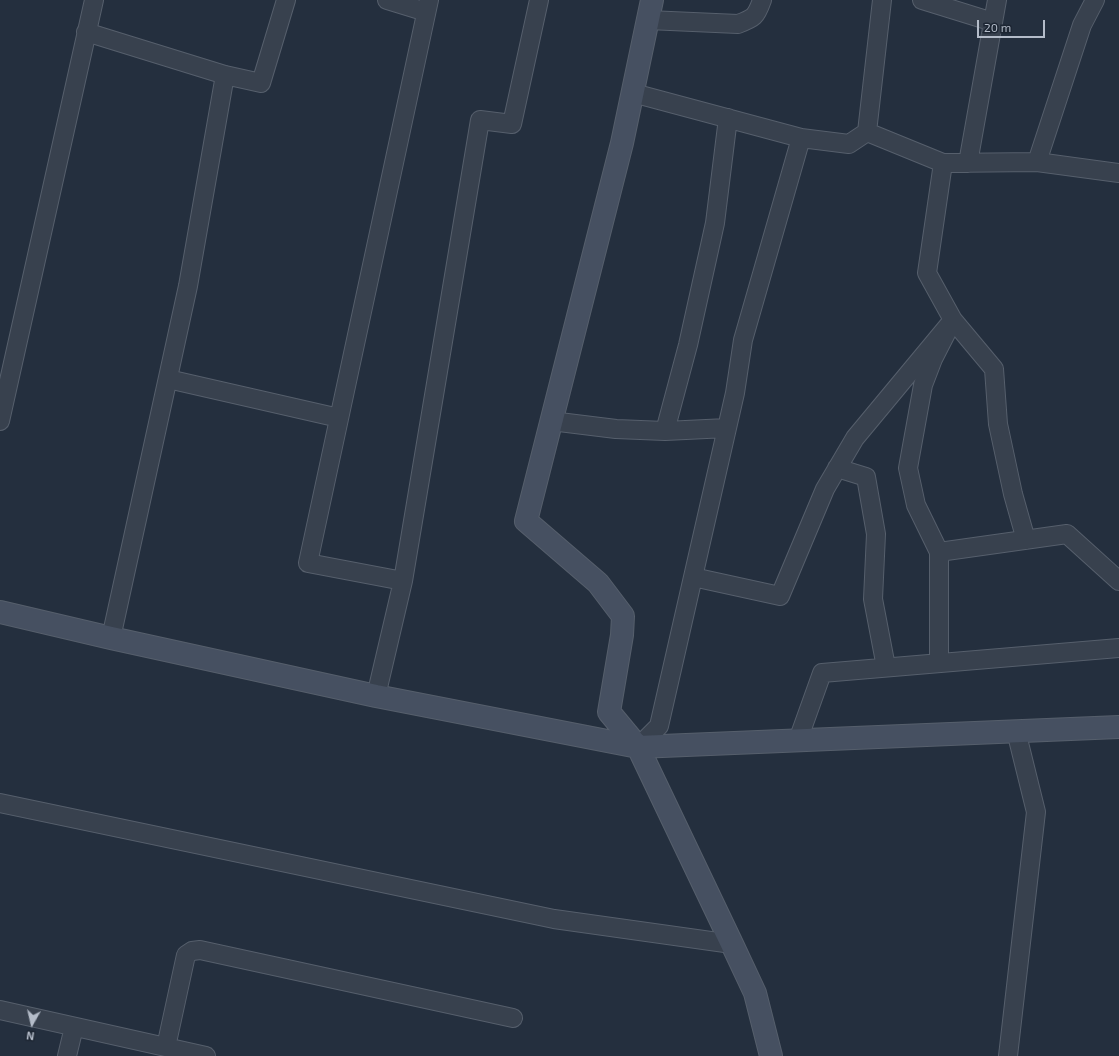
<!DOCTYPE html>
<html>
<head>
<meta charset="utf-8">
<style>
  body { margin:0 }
  #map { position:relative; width:1119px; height:1056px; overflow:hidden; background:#242f3e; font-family:"Exo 2",sans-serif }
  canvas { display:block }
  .north { position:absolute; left:12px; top:1004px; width:40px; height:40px; -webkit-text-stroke:3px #1d2633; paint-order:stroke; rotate:188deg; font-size:11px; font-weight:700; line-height:16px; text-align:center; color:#b4bcc9 }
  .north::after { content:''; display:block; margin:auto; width:14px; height:18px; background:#b4bcc9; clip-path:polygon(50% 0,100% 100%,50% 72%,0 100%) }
  .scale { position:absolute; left:977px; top:20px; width:68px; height:18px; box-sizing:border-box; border:2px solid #b4bcc9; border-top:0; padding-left:5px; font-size:12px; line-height:14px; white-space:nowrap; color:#b4bcc9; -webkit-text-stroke:3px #1d2633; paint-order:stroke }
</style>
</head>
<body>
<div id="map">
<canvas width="1119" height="1056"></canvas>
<div class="north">N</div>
<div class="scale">20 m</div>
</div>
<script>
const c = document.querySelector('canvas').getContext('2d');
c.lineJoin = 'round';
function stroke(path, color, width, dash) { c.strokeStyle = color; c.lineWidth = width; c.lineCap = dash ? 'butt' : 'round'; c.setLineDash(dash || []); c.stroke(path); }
const street = new Path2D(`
  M 387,0 L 426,12
  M 922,0 L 993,22
  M 648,20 L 738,24 C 754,18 756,17 762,0
  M 86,32 L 225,75 L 261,83 L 286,0
  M 633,93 L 801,138
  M 867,132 L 943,163 L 927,273 L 953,320 L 933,359 L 923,385 L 908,468 L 916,505 L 939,552
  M 1037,162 L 1119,173
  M 943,163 L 1037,162 L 1082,25 L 1095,0
  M 968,163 L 997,0
  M 168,379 L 339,418
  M 0,421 L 94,0
  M 551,421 L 616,429 L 665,431 L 727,428
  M 665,431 L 688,345 L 715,223 L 728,118
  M 837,468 L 866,477 L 876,534 L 873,599 L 886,667
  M 693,577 L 780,596 L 825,489 L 855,438 L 953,320 L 994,369 L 998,424 L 1013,494 L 1026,540
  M 403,581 L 308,563 L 429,0
  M 111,638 L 188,286 L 225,75
  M 939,663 L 939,552 L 1067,534 L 1119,581
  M 376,696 L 403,581 L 480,120 L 512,124 L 539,0
  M 798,740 L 822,673 L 1119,648
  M 638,747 L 659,726 L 735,393 L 743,340 L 801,138 L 849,144 L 867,132 L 882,0
  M 0,803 L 554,919 L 732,944
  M 0,1010 L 206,1056
  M 166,1047 L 186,955 L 192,951 L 200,950 L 513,1018
  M 67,1056 L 74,1027
  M 1008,1056 L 1036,812 L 1016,731`);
const secondary = new Path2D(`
  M 652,0 L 622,143 L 526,521 L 598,583 L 623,616 L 622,635 L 609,712 L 638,747 L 732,944 L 755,993 L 771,1056
  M 0,612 L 111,638 L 376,696 L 638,747 L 1119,727`);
stroke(street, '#565f6c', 20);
stroke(secondary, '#565f6c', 24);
stroke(street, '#38414e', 18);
stroke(secondary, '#465061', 22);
</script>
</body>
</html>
